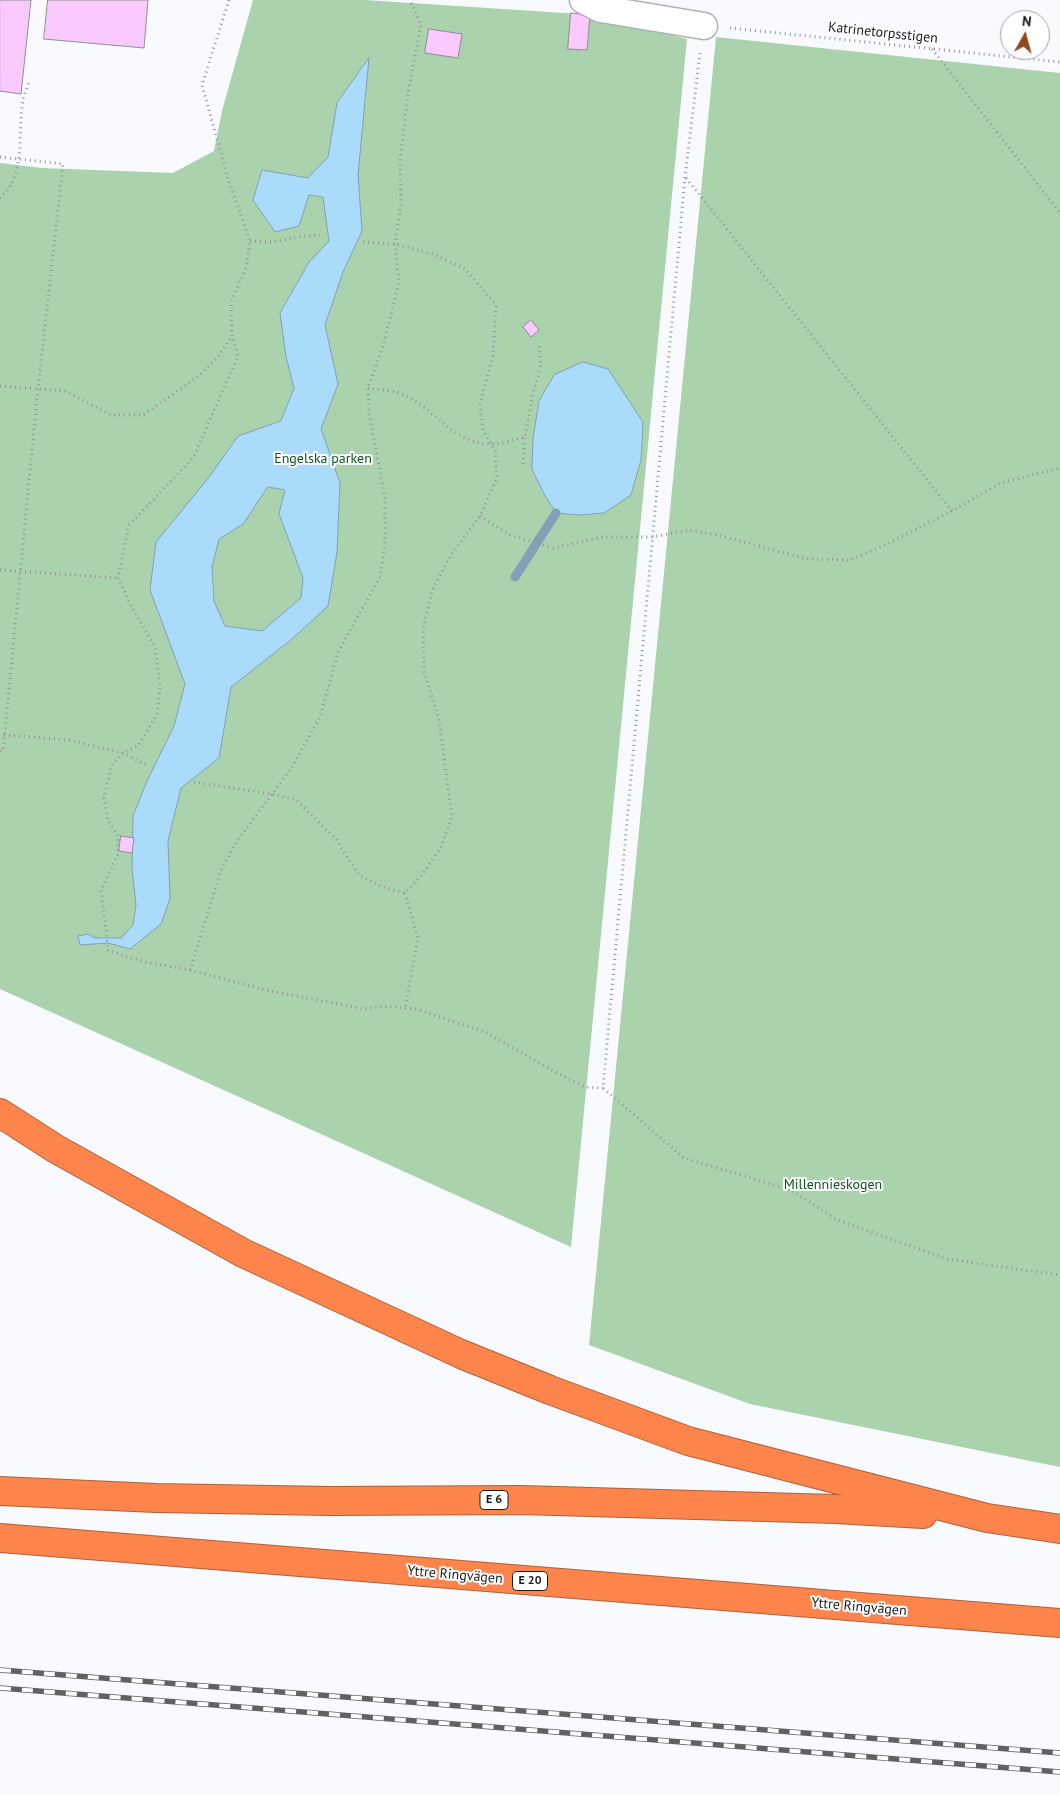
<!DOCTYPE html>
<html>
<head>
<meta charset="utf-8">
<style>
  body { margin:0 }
  #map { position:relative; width:1060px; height:1795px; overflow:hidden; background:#f9fafe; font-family:"PT Sans",sans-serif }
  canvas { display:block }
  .north { position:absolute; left:1000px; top:10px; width:50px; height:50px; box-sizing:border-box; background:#fff; border:1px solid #a4a4a4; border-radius:50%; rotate:7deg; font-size:14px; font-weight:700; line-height:20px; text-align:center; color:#1b1b1c }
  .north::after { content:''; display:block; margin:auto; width:18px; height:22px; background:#8e4a1d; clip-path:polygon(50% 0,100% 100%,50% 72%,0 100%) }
</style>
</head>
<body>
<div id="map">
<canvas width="1060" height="1795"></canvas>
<div class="north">N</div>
</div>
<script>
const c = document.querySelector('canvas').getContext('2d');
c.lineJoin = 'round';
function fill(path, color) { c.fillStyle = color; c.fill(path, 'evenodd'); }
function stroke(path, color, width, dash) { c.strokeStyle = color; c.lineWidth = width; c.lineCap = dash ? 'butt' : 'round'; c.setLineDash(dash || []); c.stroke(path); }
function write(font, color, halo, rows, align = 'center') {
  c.font = font + ' "PT Sans",sans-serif'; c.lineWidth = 4; c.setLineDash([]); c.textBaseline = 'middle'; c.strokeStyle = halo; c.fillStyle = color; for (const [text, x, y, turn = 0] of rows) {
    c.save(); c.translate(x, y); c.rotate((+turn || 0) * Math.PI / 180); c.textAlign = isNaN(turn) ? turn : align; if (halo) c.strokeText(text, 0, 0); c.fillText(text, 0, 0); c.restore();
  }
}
fill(new Path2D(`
  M 253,0 L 365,0 L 595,15 L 687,39 L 571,1247 L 0,989 L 0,163 L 42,168 L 173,173 L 214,151 L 222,111 Z
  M 716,37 L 1060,73 L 1060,1467 L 750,1404 L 589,1345 Z`), '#aad3ad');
const water = new Path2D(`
  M 369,58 L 358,175 L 362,231 L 343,272 L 325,325 L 338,384 L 321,429 L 340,483 L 337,552 L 328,606 L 292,639 L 231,687 L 219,758 L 181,788 L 168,841 L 170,899 L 161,924 L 130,949 L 108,943 L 80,945 L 78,936 L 88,934 L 95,938 L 121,938 L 133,925 L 136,905 L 132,868 L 133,816 L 147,781 L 174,726 L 185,684 L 150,590 L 156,542 L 210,476 L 238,436 L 281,421 L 294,388 L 286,357 L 280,313 L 309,262 L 329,241 L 323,197 L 309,195 L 299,226 L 275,232 L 253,200 L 262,170 L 308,178 L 328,157 L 337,103 ZM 268,487 L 285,490 L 279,514 L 303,578 L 301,598 L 262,631 L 225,626 L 214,601 L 212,567 L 219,539 L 243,524 Z
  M 583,362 L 608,369 L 643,422 L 641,460 L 631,495 L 604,513 L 579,515 L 556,513 L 544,494 L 532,469 L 533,438 L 539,401 L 554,375 Z`);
fill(water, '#abdbfa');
stroke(water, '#80a1b7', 1);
stroke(new Path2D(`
  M 515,577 L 556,513`), '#80a1b7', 9);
const building = new Path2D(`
  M 0,0 L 31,0 L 21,94 L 0,91 Z
  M 48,0 L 148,0 L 144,48 L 44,39 Z
  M 571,13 L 590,15 L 587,50 L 568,49 Z
  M 429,29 L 462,34 L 458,58 L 425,53 Z
  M 531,320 L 539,330 L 531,337 L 523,327 Z
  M 121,836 L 134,838 L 132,853 L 119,851 Z`);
fill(building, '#f9c9ff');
stroke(building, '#918e91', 1);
const minor = new Path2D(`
  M 583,0 L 601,9 L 704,26`);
const motorway = new Path2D(`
  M 0,1113 L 56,1149 L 243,1253 L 461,1354 L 550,1390 L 688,1441 L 987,1518 L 1060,1529
  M 0,1491 L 156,1498 L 330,1501 L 521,1500 L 835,1509 L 923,1514
  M 0,1538 L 1060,1623`);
stroke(minor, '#b1b2b5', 29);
stroke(motorway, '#ae603b', 30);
stroke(new Path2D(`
  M 229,0 L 202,85 L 228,179 L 250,241 L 246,268 L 231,301 L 232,336 L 238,356 L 193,458 L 129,525 L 118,578 L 131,606 L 155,647 L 160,687 L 157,714 L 139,745 L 123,753 L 111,766 L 104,798 L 108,820 L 118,836 L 118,854 L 101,890 L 107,936 L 107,950 L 140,961 L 190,970 L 221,870 L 237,841 L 291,769 L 320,717 L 338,652 L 380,577 L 385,545 L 385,498 L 369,413 L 368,388 L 384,343 L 399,283 L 395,244 L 401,203 L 400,161 L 409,87 L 421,25 L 410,0
  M 730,28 L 1060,62
  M 932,49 L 1060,213
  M 700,53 L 685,177 L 603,1088 L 684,1158 L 791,1190 L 837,1220 L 947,1259 L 1060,1275
  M 0,157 L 63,164 L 38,389 L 3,751 L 0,751
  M 686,178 L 952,511 L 1000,483 L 1060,468
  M 0,198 C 27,176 17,131 23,100 C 24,94 27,88 29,82
  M 250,241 L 273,242 L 296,237 L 320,235
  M 0,386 L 65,391 L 111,415 L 143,415 L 196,378 L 218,357 L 232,336
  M 368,388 C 379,390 392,390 402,394 C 433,407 456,446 492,444 C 503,444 515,439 525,437 L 532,398 L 541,365 L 539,344
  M 523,464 L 525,437
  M 480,516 L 510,535 L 553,548 L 602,537 L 652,537 L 690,530 L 722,536 L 807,559 L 850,560 L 883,546 L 952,511
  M 0,570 L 118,578
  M 4,735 L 69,740 L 123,753 L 148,766
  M 194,782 L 272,794 L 296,800 L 336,839 L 359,875 L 382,887 L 405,893 L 421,876 L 440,849 L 452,817 L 439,720 L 424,671 L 423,629 L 432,591 L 451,555 L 480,516 L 497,478 L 495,451 L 483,430 L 480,404 L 493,356 L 496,305 L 465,269 L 433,254 L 395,244 L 363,242
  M 405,893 L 418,938 L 405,1008
  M 190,970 L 265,990 L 365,1009 L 384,1006 L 416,1009 L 487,1033 L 557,1073 L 585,1087 L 603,1088`), '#939497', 3, [1, 4]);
stroke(minor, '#fff', 26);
stroke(motorway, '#fd854c', 28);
const rail = new Path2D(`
  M 0,1670 L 1060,1753
  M 0,1688 L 1060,1772`);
stroke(rail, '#616163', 5.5);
stroke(rail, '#fff', 4, [11]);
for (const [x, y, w] of [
  [494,1500,28],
  [530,1581,35]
]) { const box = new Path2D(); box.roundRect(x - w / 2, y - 9.5, w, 19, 4); c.fillStyle = '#fff'; c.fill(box); stroke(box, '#1b1b1c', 1); }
write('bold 12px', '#1b1b1c', null, [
  ["E 6",494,1500],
  ["E 20",530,1581]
]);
write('14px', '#1b1b1c', '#fff', [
  ["Katrinetorpsstigen",883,33,6],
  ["Yttre Ringvägen",455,1575,5],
  ["Yttre Ringvägen",859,1607,5]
]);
write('14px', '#0a561e', '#fff', [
  ["Engelska parken",323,459],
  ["Millennieskogen",833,1185]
]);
</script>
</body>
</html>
